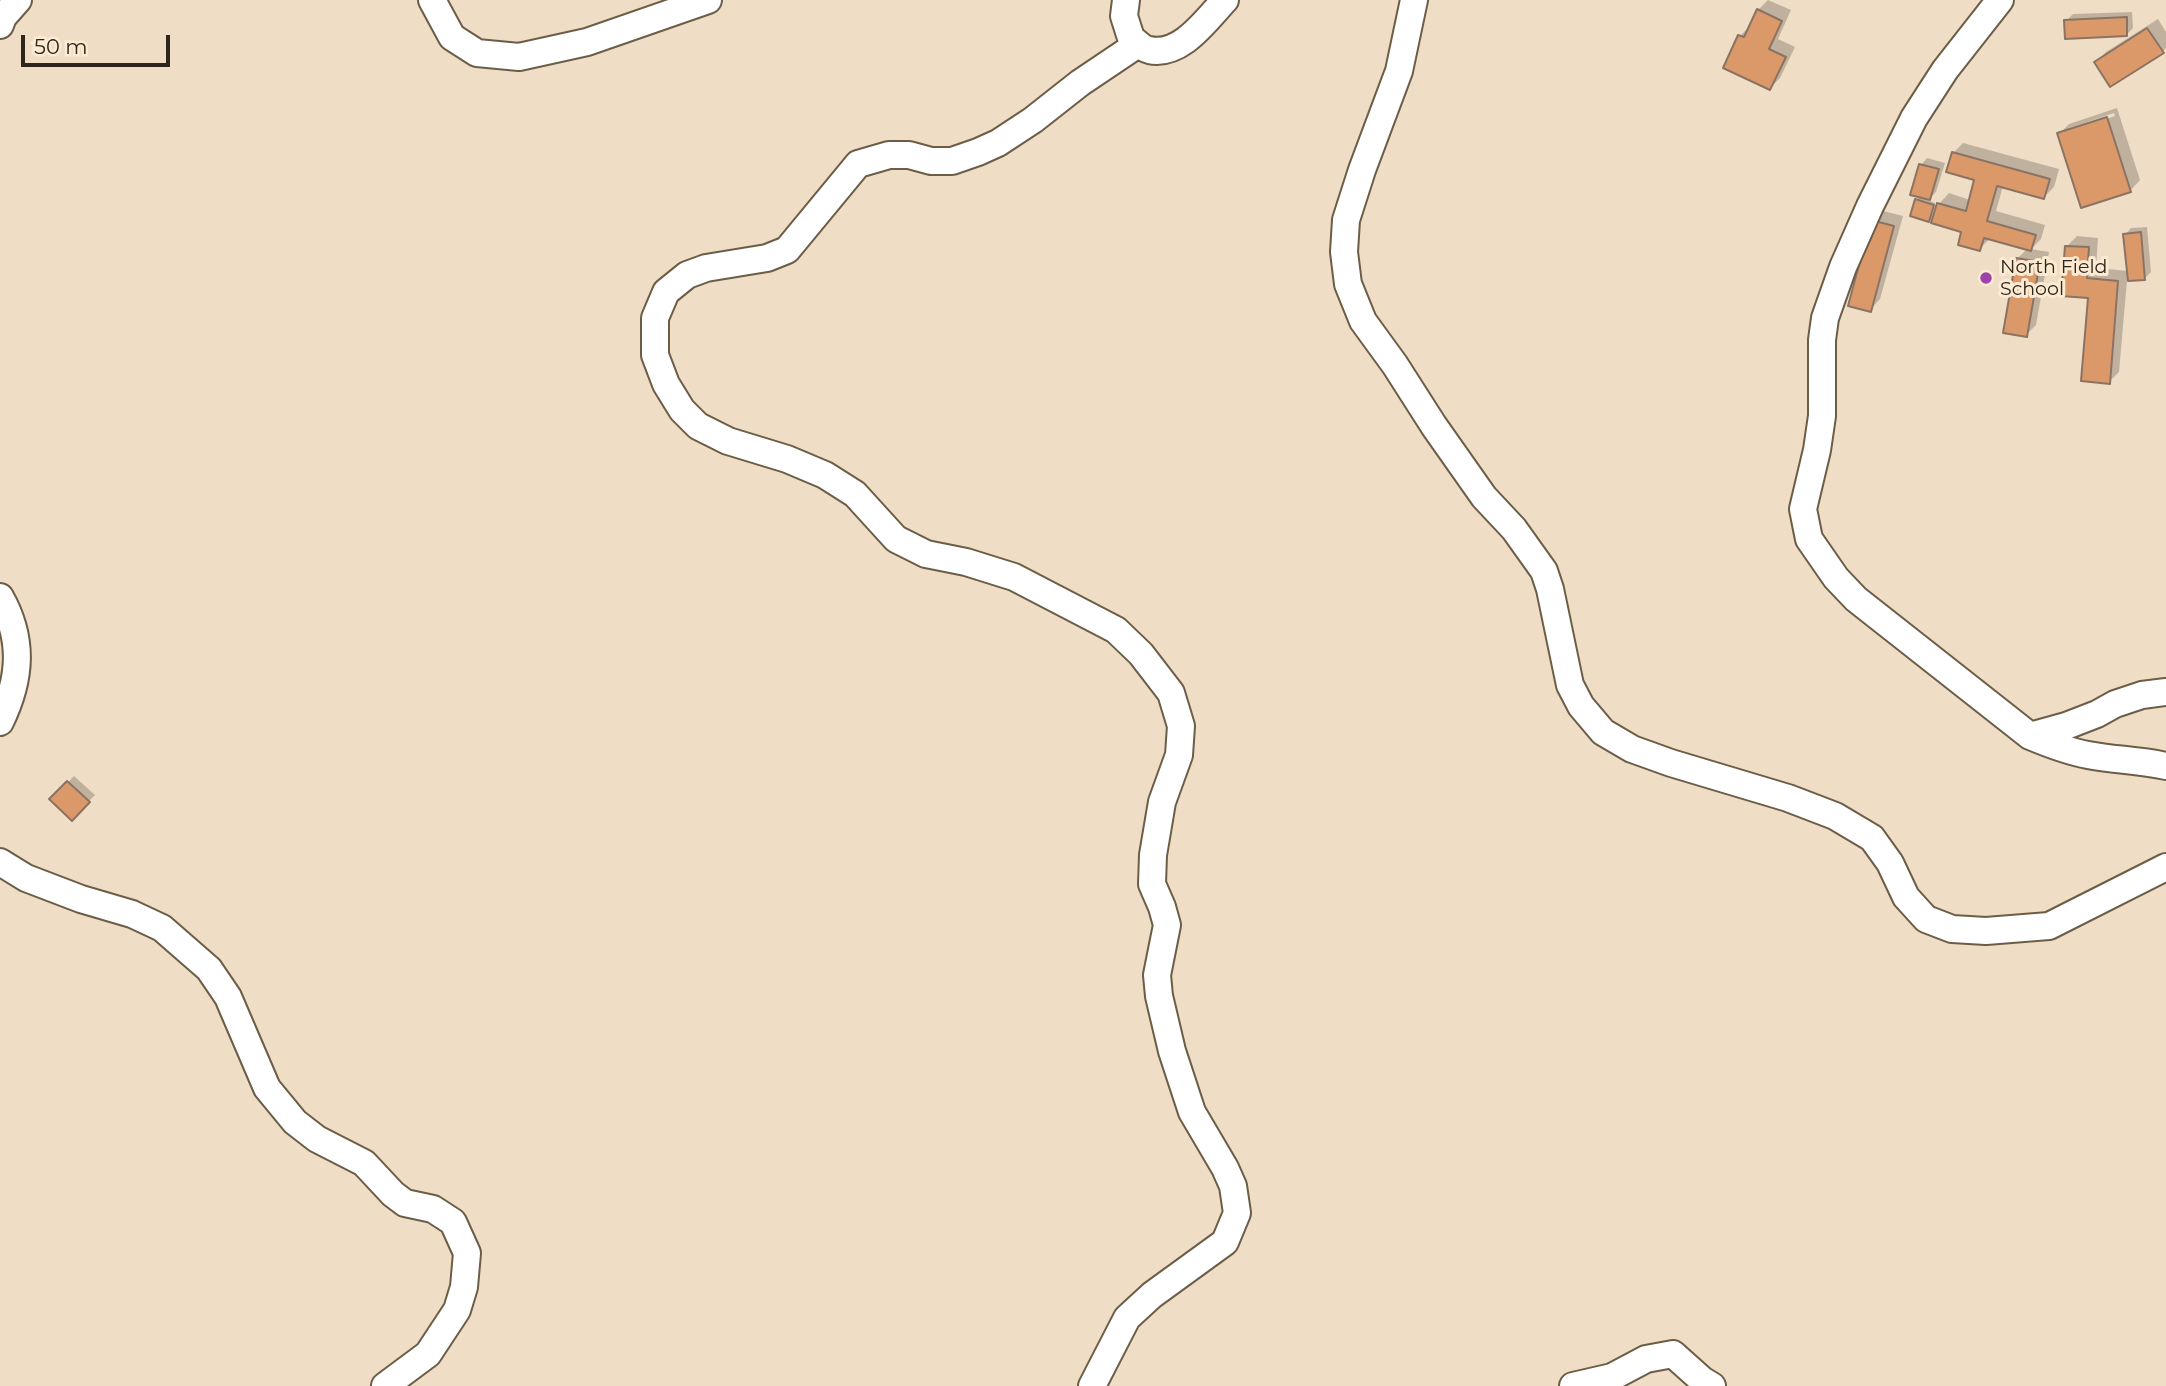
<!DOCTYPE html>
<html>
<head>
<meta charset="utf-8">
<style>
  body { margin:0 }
  #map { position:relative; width:2166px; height:1386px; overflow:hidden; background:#efdec5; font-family:Montserrat,sans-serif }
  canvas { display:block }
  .scale { position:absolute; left:21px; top:35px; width:149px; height:32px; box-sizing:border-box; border:4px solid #2d261d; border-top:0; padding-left:9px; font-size:21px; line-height:24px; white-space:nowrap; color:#2d261d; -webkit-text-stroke:5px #fcebd2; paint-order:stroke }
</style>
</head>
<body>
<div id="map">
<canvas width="2166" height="1386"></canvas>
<div class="scale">50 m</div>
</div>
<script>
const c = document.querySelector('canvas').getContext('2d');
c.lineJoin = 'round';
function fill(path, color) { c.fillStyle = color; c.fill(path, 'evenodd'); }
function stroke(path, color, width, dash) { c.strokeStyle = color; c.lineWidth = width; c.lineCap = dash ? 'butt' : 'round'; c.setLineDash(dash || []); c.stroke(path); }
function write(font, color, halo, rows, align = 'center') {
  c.font = font + ' Montserrat,sans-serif'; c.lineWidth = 6; c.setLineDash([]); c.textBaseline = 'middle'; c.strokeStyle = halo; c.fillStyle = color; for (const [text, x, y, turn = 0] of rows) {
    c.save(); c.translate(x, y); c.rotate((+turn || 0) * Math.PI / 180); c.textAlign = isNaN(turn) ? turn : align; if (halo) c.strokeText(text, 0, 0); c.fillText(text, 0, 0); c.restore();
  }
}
fill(new Path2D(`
  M 1768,0 L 1791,10 L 1778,39 L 1795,47 L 1780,78 L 1770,88 L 1740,36 L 1750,26 L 1758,10 Z
  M 2132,12 L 2133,28 L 2126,35 L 2066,21 L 2073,14 Z
  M 2158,19 L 2166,32 L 2166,48 L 2162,52 L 2096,62 L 2106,52 Z
  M 2117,108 L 2140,180 L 2130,191 L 2059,134 L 2069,124 ZM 2114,113 L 2115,116 L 2069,132 L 2069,128 Z
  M 1963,143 L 2059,169 L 2054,187 L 2044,197 L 2003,186 L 1996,211 L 2045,225 L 2041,239 L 2031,249 L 2049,252 L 2036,325 L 2026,335 L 2017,259 L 2027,249 L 1991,238 L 1979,249 L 1939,204 L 1949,193 L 1970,200 L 1976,178 L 1953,153 Z
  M 1927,158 L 1945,163 L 1936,192 L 1928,200 L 1935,203 L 1928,220 L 1916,200 L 1921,196 L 1921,165 Z
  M 1883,211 L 1903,216 L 1880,299 L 1870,310 L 1873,221 Z
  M 2147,227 L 2151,272 L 2145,278 L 2127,280 L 2119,372 L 2109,382 L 2090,296 L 2067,246 L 2077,236 L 2098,238 L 2096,268 L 2128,271 L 2125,235 L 2131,228 Z
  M 74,776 L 95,795 L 72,818 L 52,799 Z`), '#0003');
const building = new Path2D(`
  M 1757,9 L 1782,21 L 1769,49 L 1786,57 L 1770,90 L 1723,68 L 1738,35 L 1744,37 Z
  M 2127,17 L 2127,36 L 2065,39 L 2064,20 Z
  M 2147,28 L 2164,53 L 2110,87 L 2094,62 Z
  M 2107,117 L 2131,192 L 2081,208 L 2057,133 Z
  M 1952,152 L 2050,179 L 2044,199 L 1997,186 L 1987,221 L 2036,235 L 2031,251 L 1984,238 L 1980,251 L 1958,245 L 1961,232 L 1931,223 L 1937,203 L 1966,211 L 1974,180 L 1946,172 Z
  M 1919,164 L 1939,169 L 1930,200 L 1910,195 Z
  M 1915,199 L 1934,205 L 1929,222 L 1910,216 Z
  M 1871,220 L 1894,226 L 1871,312 L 1848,306 Z
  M 2141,232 L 2145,280 L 2128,281 L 2123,234 Z
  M 2065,246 L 2089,247 L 2087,278 L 2118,281 L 2110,384 L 2081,381 L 2088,298 L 2061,296 Z
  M 2016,258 L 2040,262 L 2027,337 L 2003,333 Z
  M 67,781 L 90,802 L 72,821 L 49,799 Z`);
fill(building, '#db996a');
stroke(building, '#8b7363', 2);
const minor = new Path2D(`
  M 432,0 L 452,37 L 477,53 L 519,57 L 587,42 L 708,0
  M 1126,0 L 1124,16 L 1131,38 C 1136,42 1143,49 1149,50 C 1181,57 1206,20 1225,0
  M 1414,0 L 1399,71 L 1362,170 L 1346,220 L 1344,252 L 1348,284 L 1363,321 L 1395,365 L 1434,426 L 1484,497 L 1514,529 L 1544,571 L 1550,589 L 1570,685 L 1581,706 L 1603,732 L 1632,749 L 1671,763 L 1788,798 L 1835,816 L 1872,838 L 1890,863 L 1906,897 L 1926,919 L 1952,929 L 1986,931 L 2049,926 L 2166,867
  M 2000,0 L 1945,70 L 1914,118 L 1870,206 L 1843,267 L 1825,318 L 1822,340 L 1822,416 L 1817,450 L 1803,509 L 1809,539 L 1836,578 L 1856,599 L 2030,736 C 2049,744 2067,751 2088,755 C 2114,760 2140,760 2166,766
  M 0,25 L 3,17 L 18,0
  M 0,597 C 24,639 21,679 0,722
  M 2030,736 L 2066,726 L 2097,714 L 2115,704 L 2142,695 L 2166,692
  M 0,862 L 26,878 L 81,899 L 132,914 L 162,928 L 209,969 L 228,997 L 267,1088 L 295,1122 L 317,1139 L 364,1163 L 393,1194 L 405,1203 L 433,1209 L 453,1222 L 467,1253 L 464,1287 L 457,1310 L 428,1354 L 385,1386
  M 1092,1386 L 1127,1318 L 1152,1295 L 1225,1242 L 1237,1213 L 1233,1186 L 1225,1168 L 1192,1112 L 1172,1051 L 1159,996 L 1157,975 L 1167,925 L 1162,907 L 1152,884 L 1153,855 L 1162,802 L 1179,755 L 1181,726 L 1171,693 L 1141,654 L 1116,630 L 1014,577 L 966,562 L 926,554 L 896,539 L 855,494 L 825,475 L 787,459 L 728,441 L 698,426 L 682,410 L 666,384 L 655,355 L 655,318 L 666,292 L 687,275 L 706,268 L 767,258 L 787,250 L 858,164 L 889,155 L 909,155 L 931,161 L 952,161 L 978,152 L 998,143 L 1033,120 L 1080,83 L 1138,44
  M 1573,1386 L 1612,1377 L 1646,1359 L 1673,1354 L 1702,1380 L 1712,1386`);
stroke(minor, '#6b5d47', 30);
stroke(minor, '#fff', 26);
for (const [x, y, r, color] of [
  [1986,278,7,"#9e42ac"]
]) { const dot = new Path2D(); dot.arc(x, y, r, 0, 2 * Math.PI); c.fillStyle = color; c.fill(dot); stroke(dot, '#fcebd2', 2.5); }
write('19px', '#2d261d', '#fcebd2', [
  ["North Field",2000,267],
  ["School",2000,289]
], 'left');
</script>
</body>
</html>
